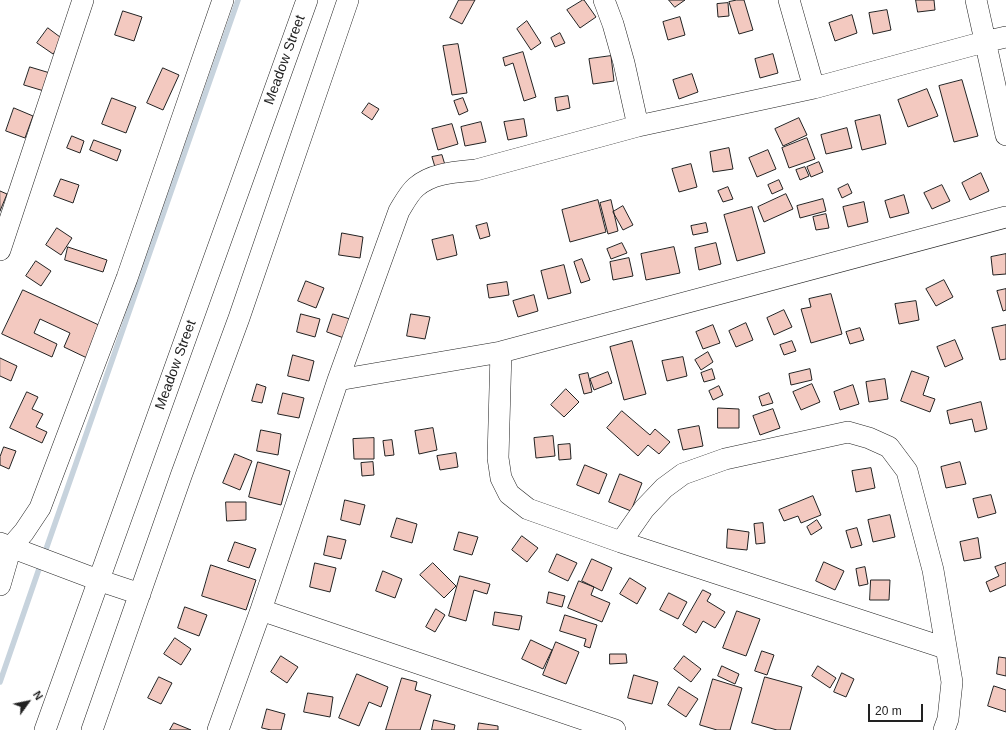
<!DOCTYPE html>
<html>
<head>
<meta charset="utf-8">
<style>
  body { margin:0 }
  #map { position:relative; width:1006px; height:730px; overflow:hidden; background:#fff; font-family:Arial,sans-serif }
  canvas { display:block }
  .north { position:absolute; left:8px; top:682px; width:40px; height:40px; -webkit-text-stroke:3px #fff; paint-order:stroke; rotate:57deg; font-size:11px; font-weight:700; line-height:16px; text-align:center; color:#222 }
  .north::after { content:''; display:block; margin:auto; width:14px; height:18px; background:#222; clip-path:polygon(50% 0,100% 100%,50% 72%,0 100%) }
  .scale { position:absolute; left:868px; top:704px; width:55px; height:18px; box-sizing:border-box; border:2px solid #222; border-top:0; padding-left:5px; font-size:12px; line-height:14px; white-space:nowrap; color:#222; -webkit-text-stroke:3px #fff; paint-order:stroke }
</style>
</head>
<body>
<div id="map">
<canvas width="1006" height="730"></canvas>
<div class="north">N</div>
<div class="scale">20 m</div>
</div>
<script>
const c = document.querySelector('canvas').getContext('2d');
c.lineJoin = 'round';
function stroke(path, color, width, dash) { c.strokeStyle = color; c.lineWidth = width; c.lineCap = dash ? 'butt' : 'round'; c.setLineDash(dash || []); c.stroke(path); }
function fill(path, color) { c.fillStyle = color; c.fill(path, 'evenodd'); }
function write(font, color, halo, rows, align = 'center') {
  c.font = font + ' Arial,sans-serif'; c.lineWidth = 3; c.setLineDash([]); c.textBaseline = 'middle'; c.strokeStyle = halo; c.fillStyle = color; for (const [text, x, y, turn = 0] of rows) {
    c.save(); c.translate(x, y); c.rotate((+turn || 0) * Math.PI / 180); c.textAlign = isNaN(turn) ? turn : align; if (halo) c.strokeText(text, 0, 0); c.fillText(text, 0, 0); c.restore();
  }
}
stroke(new Path2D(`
  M 44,555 L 238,0
  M 0,682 L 41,563`), '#c7d3dd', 5.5);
const building = new Path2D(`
  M 459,0 L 475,0 L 462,24 L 450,18 Z
  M 583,0 L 584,0 L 596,17 L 580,28 L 567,10 Z
  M 669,0 L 685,0 L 675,7 Z
  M 737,0 L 744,0 L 753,30 L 739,34 L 729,2 Z
  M 916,0 L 934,0 L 935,10 L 918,12 Z
  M 728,3 L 729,16 L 718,17 L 717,4 Z
  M 887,10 L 891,30 L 873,34 L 869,13 Z
  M 123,11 L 142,17 L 134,41 L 115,35 Z
  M 852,15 L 857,33 L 835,41 L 829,23 Z
  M 680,17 L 685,35 L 668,40 L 663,22 Z
  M 527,21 L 541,43 L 531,50 L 517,29 Z
  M 48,28 L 64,40 L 53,54 L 37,43 Z
  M 560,33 L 565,43 L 555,47 L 551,38 Z
  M 458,44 L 467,93 L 452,95 L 443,46 Z
  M 523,52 L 536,97 L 524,101 L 513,63 L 505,66 L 503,58 Z
  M 773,54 L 778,73 L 760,78 L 755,59 Z
  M 611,56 L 614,81 L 593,84 L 589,59 Z
  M 30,67 L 50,73 L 44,91 L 24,85 Z
  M 163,68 L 179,75 L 163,110 L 147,103 Z
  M 692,74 L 698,92 L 679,99 L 673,80 Z
  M 962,80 L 978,136 L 954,142 L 939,86 Z
  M 927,89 L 938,116 L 908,127 L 898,100 Z
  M 568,96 L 570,108 L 557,111 L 555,98 Z
  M 112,98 L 136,107 L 126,133 L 102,124 Z
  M 463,98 L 468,111 L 459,115 L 454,101 Z
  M 369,103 L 379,109 L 372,120 L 362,113 Z
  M 14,108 L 33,116 L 25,138 L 6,131 Z
  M 880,115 L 886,144 L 862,150 L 855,121 Z
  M 799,118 L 807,135 L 783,146 L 775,129 Z
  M 524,119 L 527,136 L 508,140 L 504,122 Z
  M 481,122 L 486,142 L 465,146 L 461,127 Z
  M 452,124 L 458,144 L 438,150 L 432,129 Z
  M 847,128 L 852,148 L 826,154 L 821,135 Z
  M 72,136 L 84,141 L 80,153 L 67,148 Z
  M 807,138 L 815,159 L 789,168 L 782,148 Z
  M 94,140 L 121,150 L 117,161 L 90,150 Z
  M 729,148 L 733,169 L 713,172 L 710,152 Z
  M 768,150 L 776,169 L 757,177 L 749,158 Z
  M 442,155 L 445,165 L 435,167 L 432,157 Z
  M 819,162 L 823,172 L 811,177 L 807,167 Z
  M 691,164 L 697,187 L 679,192 L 672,169 Z
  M 805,167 L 809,176 L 800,180 L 796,170 Z
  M 981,173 L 989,191 L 970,200 L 962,183 Z
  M 61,179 L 79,185 L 73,203 L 54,196 Z
  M 779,180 L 783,189 L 772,194 L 768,185 Z
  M 848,184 L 852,193 L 842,198 L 838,189 Z
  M 942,185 L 950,201 L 932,209 L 924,193 Z
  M 728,187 L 733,199 L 723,202 L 718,191 Z
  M 0,191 L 7,194 L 0,211 Z
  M 786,194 L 793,209 L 764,222 L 758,207 Z
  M 904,195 L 909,213 L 890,218 L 885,201 Z
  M 823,199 L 826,211 L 800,218 L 797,206 Z
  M 598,200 L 606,232 L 570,242 L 562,210 Z
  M 611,200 L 618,231 L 608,234 L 600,203 Z
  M 864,202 L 868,222 L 848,227 L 843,207 Z
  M 623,206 L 633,225 L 623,230 L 613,212 Z
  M 752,207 L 765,253 L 737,261 L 724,215 Z
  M 826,214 L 829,228 L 816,230 L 813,217 Z
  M 487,223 L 490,236 L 480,239 L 476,226 Z
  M 706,223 L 708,232 L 693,235 L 691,226 Z
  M 57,228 L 72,238 L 61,255 L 46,245 Z
  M 342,233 L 363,237 L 360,258 L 339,255 Z
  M 453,235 L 457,255 L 437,260 L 432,240 Z
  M 622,243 L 627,253 L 611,259 L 607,249 Z
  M 716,243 L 721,264 L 699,270 L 695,248 Z
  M 68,247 L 107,260 L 103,272 L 65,260 Z
  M 674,247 L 680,273 L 646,280 L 641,254 Z
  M 1006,254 L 1006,274 L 993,275 L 991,257 Z
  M 629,258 L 633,276 L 613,280 L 610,262 Z
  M 582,259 L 590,280 L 581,283 L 574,262 Z
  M 36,261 L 51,271 L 41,286 L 26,276 Z
  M 564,265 L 571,293 L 548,299 L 541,271 Z
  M 944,280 L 953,297 L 936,306 L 926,289 Z
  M 306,281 L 324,288 L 316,308 L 298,301 Z
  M 507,282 L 509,295 L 489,298 L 487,285 Z
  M 1006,289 L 1006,310 L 1003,311 L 997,291 Z
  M 23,290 L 101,326 L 87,358 L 64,347 L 70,333 L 40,319 L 34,333 L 57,344 L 52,357 L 2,334 Z
  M 831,294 L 842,334 L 811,343 L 801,309 L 811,307 L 809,299 Z
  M 534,295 L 538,311 L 518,317 L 513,301 Z
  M 916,301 L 919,320 L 899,324 L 895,304 Z
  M 784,310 L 792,327 L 774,335 L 767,318 Z
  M 301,314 L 320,319 L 315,337 L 297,332 Z
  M 333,314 L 350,319 L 344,338 L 327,332 Z
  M 411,314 L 430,317 L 425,339 L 407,336 Z
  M 746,323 L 753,340 L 736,347 L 729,331 Z
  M 713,325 L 720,343 L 703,349 L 696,332 Z
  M 1006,325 L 1006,359 L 1000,360 L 992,328 Z
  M 860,328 L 864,340 L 850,344 L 846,332 Z
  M 955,340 L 963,359 L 945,367 L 937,347 Z
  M 632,341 L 646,394 L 624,400 L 610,347 Z
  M 792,341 L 796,351 L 784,355 L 780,345 Z
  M 708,352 L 713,362 L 701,370 L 695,360 Z
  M 293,355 L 314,361 L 309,381 L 288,376 Z
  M 683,357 L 687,376 L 667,381 L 662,361 Z
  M 0,358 L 17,366 L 11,381 L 0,376 Z
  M 712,369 L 715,379 L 704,382 L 701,373 Z
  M 810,369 L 812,380 L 791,385 L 789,374 Z
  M 912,371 L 929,377 L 923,395 L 935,399 L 930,412 L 901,401 Z
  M 608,372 L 612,383 L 594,390 L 590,379 Z
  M 588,373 L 592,392 L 584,394 L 579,375 Z
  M 885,379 L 888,399 L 869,402 L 866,382 Z
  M 257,384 L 266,387 L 262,403 L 252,401 Z
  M 812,384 L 820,402 L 801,410 L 793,392 Z
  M 853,385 L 859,404 L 840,410 L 834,392 Z
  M 719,386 L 723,395 L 713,400 L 709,391 Z
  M 566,389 L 579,402 L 564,417 L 551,405 Z
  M 27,392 L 38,397 L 32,409 L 43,414 L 36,427 L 47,432 L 42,443 L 10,428 Z
  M 283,393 L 304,398 L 299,418 L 278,414 Z
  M 769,393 L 773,403 L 762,406 L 759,397 Z
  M 981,402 L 987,429 L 975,432 L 972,419 L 950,424 L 947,411 Z
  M 718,408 L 739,409 L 739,428 L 718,428 Z
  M 773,409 L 780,428 L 760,435 L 753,416 Z
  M 622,411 L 650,435 L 655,429 L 670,442 L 659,454 L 648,445 L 638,456 L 607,428 Z
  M 699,426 L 703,446 L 683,450 L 678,430 Z
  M 433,428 L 437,450 L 419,454 L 415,431 Z
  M 261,430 L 281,434 L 278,455 L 257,451 Z
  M 553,436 L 555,456 L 536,458 L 534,438 Z
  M 374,438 L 374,459 L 354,459 L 353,439 Z
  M 392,440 L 394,455 L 385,456 L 383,441 Z
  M 570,444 L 571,459 L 559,460 L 558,445 Z
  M 4,447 L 16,451 L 9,469 L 0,465 L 0,457 Z
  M 456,453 L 458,467 L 440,470 L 437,456 Z
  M 235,454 L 252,461 L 240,490 L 223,483 Z
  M 258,462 L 290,471 L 281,505 L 249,497 Z
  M 373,462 L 374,475 L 362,476 L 361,463 Z
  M 960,462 L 966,484 L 946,488 L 941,467 Z
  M 585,465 L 607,474 L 599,494 L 577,485 Z
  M 871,468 L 875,488 L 856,492 L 852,471 Z
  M 620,474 L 642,483 L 631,511 L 609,502 Z
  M 991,495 L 996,513 L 978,518 L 973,499 Z
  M 813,496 L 821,515 L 801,523 L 798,516 L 784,521 L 779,510 Z
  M 345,500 L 365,505 L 360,525 L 341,520 Z
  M 226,502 L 246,502 L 246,520 L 227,521 Z
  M 890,515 L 895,537 L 873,542 L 868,520 Z
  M 397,518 L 417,524 L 412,543 L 391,537 Z
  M 817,520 L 822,528 L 811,535 L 807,527 Z
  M 763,523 L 765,543 L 756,544 L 754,524 Z
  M 857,528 L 862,545 L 851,548 L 846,531 Z
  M 728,529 L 749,532 L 747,550 L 727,548 Z
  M 459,532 L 478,537 L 472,555 L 454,550 Z
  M 328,536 L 346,540 L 341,559 L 324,555 Z
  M 522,536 L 538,548 L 527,562 L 512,550 Z
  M 978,538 L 981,558 L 964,561 L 960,542 Z
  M 235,542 L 256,549 L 249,568 L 228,561 Z
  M 557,554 L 577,563 L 568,581 L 549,572 Z
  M 592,559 L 612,568 L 602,591 L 582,581 Z
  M 824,562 L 844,571 L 835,590 L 816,581 Z
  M 315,563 L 336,568 L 330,592 L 310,587 Z
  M 433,563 L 456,586 L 444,598 L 420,575 Z
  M 1006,563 L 1006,585 L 990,592 L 986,582 L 999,576 L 995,567 Z
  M 211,565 L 256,580 L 246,610 L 202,596 Z
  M 865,567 L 868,584 L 859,586 L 856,569 Z
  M 383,571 L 402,579 L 395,598 L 376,591 Z
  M 460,576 L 490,584 L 487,594 L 474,590 L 466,621 L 449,616 Z
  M 630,578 L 646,588 L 637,604 L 620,594 Z
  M 871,580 L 890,580 L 889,600 L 870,600 Z
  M 579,581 L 594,587 L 591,595 L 610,603 L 602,622 L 568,608 Z
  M 703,590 L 711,594 L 707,601 L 725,612 L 715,628 L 703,621 L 696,633 L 683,625 Z
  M 549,592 L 565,596 L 562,607 L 547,603 Z
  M 669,593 L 687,602 L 678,619 L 660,610 Z
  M 185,607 L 207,615 L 199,636 L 178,628 Z
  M 436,609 L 445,615 L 435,632 L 426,627 Z
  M 737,611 L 760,619 L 746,656 L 723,648 Z
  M 495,612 L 522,616 L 519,630 L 493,625 Z
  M 565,615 L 597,625 L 590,648 L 584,646 L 586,639 L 560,631 Z
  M 175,638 L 191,649 L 181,665 L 164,654 Z
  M 531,640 L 552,650 L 543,669 L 522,659 Z
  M 556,642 L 579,652 L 566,684 L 543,675 Z
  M 762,651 L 774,655 L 767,675 L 755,671 Z
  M 610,654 L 626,654 L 627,663 L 610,664 Z
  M 281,656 L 298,667 L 287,683 L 271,672 Z
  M 684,656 L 701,669 L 691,682 L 674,669 Z
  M 999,657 L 1006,658 L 1006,676 L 997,674 Z
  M 722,666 L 739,674 L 735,684 L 718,676 Z
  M 818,666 L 836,678 L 830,688 L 812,676 Z
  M 842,673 L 854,679 L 846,697 L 834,692 Z
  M 357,674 L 388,687 L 381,707 L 369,702 L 359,726 L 339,718 Z
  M 634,675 L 658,682 L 652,704 L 628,698 Z
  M 159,677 L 172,683 L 161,704 L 148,698 Z
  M 765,677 L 802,687 L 790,730 L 777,730 L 752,723 Z
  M 402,678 L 417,682 L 415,690 L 431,695 L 420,730 L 386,730 Z
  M 713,679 L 742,688 L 730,730 L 717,730 L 700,725 Z
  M 994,686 L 1006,690 L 1006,712 L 988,706 Z
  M 679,687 L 698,699 L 686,717 L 668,705 Z
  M 308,693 L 333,697 L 330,717 L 304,712 Z
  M 267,709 L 285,714 L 281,730 L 271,730 L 262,728 Z
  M 434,720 L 455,725 L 454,730 L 432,730 Z
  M 174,723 L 191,730 L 170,730 Z
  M 479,723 L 498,726 L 498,730 L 478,730 Z`);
fill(building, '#f3c9c0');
stroke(building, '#222', 1);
const minor = new Path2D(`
  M 604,0 L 613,24 L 624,63 L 638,126
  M 789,0 L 814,88
  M 976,0 L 1006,135
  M 0,250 L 83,0
  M 501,352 L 498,458 L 501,478 L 509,494 L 528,509 L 621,542 L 945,648
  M 338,380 L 501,352 L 1006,217
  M 621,542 L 644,509 L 664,488 L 683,474 L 725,459 L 848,432 L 869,438 L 889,447 L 907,471 L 933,570 L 952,682 L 948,719 L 944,730
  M 0,543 L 98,580 L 140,594
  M 0,585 L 11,547 L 24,532 L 40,508 L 127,278 L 223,0
  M 261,610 L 615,730
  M 45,730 L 307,0
  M 92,730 L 181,476 L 239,318 L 348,0
  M 218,730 L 261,610 L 338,380 L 399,211 C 404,203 409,193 416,187 C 432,173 456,172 476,170 L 638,126 L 814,88 L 984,42 L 1006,37`);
stroke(minor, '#222', 22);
stroke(minor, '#fff', 21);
write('14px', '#222', '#fff', [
  ["Meadow Street",285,60,-70],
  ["Meadow Street",176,365,-70]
]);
</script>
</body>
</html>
